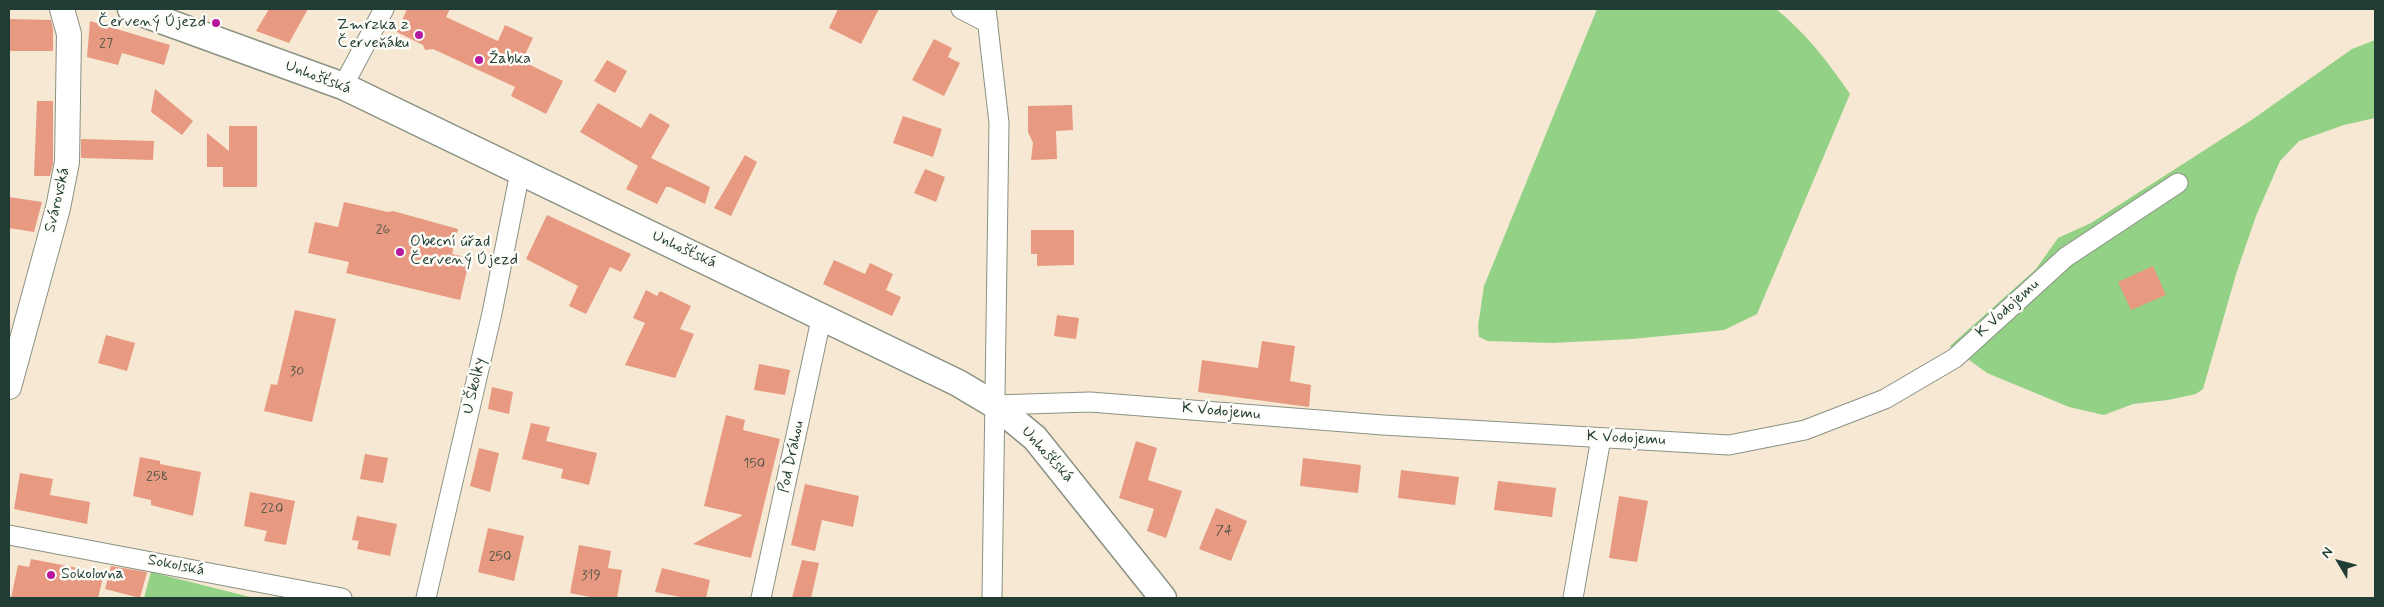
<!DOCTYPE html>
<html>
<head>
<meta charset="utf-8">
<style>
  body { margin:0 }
  #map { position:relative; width:2384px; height:607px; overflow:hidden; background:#f6e8d2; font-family:Mynerve,sans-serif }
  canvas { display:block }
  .frame { position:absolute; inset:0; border:10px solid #1f3d34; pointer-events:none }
  .north { position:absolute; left:2314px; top:537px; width:50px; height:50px; -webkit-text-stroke:4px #fdfcf7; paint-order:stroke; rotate:307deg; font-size:14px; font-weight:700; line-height:20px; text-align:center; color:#1f3d34 }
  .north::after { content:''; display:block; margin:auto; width:18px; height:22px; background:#1f3d34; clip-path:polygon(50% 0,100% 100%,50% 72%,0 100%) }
</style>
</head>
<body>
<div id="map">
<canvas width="2384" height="607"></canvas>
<div class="frame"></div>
<div class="north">N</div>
</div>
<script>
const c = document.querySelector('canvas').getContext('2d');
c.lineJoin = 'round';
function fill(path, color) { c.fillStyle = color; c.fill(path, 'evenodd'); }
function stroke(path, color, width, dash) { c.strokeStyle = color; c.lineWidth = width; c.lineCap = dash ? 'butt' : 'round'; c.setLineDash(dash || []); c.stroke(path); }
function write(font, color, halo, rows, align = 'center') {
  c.font = font + ' Mynerve,sans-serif'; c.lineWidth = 5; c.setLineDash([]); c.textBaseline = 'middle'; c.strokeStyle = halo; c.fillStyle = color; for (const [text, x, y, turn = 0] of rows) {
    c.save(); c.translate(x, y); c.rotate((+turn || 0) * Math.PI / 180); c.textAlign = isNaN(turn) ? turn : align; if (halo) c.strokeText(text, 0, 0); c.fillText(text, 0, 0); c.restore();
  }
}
fill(new Path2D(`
  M 1597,9 L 1776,9 C 1805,32 1829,63 1850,94 L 1757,314 L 1724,330 L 1632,339 L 1551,343 L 1488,341 L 1479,337 L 1478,326 L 1484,286 Z
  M 2375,40 L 2375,118 L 2344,125 L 2299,141 L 2280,161 L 2256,216 L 2237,271 L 2203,389 L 2196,394 L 2168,400 L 2133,404 L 2104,415 L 2069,407 L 1987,373 L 1950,346 L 2036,269 L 2058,238 L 2091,223 L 2253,119 L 2352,49 Z
  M 151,572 L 254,598 L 144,598 Z`), '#93d186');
fill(new Path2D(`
  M 269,9 L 308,9 L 289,43 L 256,31 Z
  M 407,9 L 450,9 L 446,17 L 498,41 L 505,25 L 533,38 L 522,61 L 563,81 L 546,114 L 511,96 L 515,87 L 433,49 L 425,50 L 423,45 L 397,32 Z
  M 838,9 L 879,9 L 861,44 L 829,28 Z
  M 9,19 L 51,20 L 53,29 L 53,51 L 9,51 Z
  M 90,21 L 170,45 L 164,65 L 122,53 L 118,65 L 87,57 Z
  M 934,39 L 952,48 L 948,57 L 960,63 L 944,96 L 912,80 Z
  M 607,60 L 627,71 L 615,93 L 594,81 Z
  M 155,89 L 193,121 L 182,135 L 151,112 Z
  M 37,101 L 53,101 L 53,164 L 50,176 L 34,176 Z
  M 598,103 L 641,128 L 650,113 L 670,125 L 651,158 L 710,187 L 705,204 L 670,187 L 666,187 L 657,204 L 626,189 L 638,166 L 580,132 Z
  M 1072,105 L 1073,130 L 1056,131 L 1057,159 L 1031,160 L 1033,143 L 1028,132 L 1028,106 Z
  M 903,116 L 942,129 L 933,157 L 893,143 Z
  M 229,126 L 257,126 L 257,187 L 223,187 L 223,167 L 207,167 L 207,133 L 229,151 Z
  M 81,139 L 154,141 L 153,160 L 81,158 Z
  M 745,155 L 757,162 L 731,216 L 714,208 Z
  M 925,169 L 945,177 L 936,202 L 914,193 Z
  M 9,197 L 42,202 L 34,232 L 9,228 Z
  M 344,202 L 388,212 L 393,211 L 458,229 L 452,254 L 470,258 L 460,300 L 346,273 L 349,262 L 308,253 L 315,222 L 338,227 Z
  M 547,215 L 631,254 L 621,272 L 610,267 L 586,314 L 569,306 L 578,286 L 526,259 Z
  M 1031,230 L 1074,230 L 1074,265 L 1037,266 L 1037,254 L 1031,254 Z
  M 834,260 L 865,274 L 870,263 L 893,274 L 886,290 L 901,297 L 892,316 L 823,284 Z
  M 2153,266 L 2166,295 L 2131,310 L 2118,282 Z
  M 646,290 L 657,296 L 660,291 L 691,306 L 680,329 L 694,334 L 675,378 L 625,365 L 645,323 L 633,318 Z
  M 295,310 L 336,319 L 312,422 L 264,411 L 271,384 L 277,385 Z
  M 1057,315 L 1079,318 L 1076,339 L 1054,336 Z
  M 106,335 L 135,343 L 127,371 L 98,363 Z
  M 1262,341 L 1295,346 L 1290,381 L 1311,385 L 1309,407 L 1198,392 L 1202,360 L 1258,368 Z
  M 759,364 L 790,370 L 785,395 L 754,390 Z
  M 492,387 L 513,392 L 509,414 L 488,409 Z
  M 726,415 L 745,420 L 743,430 L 780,439 L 751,558 L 693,544 L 743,515 L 704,506 Z
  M 531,423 L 550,427 L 546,441 L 597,453 L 589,485 L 561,478 L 563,469 L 522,459 Z
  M 1136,441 L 1157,448 L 1148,480 L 1182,491 L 1166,538 L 1147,531 L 1154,509 L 1119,498 Z
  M 479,448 L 499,453 L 490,492 L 470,486 Z
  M 365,454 L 388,458 L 383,483 L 360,479 Z
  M 140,457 L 160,461 L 160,464 L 201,472 L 193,516 L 151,505 L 151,500 L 133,496 Z
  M 1303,458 L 1361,465 L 1358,493 L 1300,486 Z
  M 1401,470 L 1459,477 L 1455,505 L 1398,498 Z
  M 20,473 L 53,479 L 50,495 L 90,502 L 87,524 L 14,509 Z
  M 1498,481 L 1556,488 L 1552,517 L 1494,510 Z
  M 805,484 L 859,496 L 853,527 L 822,520 L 815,551 L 791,545 Z
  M 250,492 L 295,501 L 286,545 L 264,541 L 267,531 L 244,526 Z
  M 1619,496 L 1648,501 L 1637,562 L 1609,558 Z
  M 1216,508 L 1247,521 L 1231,561 L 1199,549 Z
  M 357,516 L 397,524 L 390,556 L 357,549 L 359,541 L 352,540 Z
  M 488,528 L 524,536 L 514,581 L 478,572 Z
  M 579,545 L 611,551 L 608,568 L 622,570 L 617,598 L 595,598 L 570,593 Z
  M 31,559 L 104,573 L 98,598 L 11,598 L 18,565 L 29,567 Z
  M 802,560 L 819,563 L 811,598 L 792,598 Z
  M 111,566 L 147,572 L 140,598 L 105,589 Z
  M 662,568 L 710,580 L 706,598 L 685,598 L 655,592 Z`), '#e79a81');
const minor = new Path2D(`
  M 961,9 L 988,23
  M 986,9 L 999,123 L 992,598
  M 343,86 L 384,9
  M 995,405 L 1090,402 L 1383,425 L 1729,445 L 1805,430 L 1885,399 L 1955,358 L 2066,257 L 2178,183
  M 9,535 L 342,598
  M 426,598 L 492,313 L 520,172
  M 761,598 L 822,315
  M 1573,598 L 1601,438`);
const tertiary = new Path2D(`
  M 9,387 L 58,208 L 67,162 L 69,34 L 62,9`);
const secondary = new Path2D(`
  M 131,9 L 343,86 L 958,383 L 995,405 L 1035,438 L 1163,598`);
stroke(minor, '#8a9283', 21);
stroke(tertiary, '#8a9283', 26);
stroke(secondary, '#8a9283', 29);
stroke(minor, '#fff', 19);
stroke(tertiary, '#fff', 24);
stroke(secondary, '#fff', 26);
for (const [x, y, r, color] of [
  [216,23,5,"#b5179e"],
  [419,35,5,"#b5179e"],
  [479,60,5,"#b5179e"],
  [400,252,5,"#b5179e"],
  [51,575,5,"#b5179e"]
]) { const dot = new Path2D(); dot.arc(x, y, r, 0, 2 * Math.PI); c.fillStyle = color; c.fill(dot); stroke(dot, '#fdfcf7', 2); }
write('14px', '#515447', null, [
  ["27",106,44],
  ["26",383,230],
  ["30",297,372],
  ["150",754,464],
  ["258",157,477],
  ["220",272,509],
  ["74",1224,531],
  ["250",500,557],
  ["319",591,576]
]);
write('16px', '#1f3d34', '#fdfcf7', [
  ["Červený Újezd",206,23,"right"],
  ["Zmrzka z",409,26,"right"],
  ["Červeňáku",409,44,"right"],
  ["Žabka",489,60],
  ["Obecní úřad",410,243],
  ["Červený Újezd",410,261],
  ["Sokolovna",61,575]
], 'left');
write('16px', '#1f3d34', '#fdfcf7', [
  ["Unhošťská",318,78,21],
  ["Svárovská",58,200,-77],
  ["Unhošťská",684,250,25],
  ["K Vodojemu",2008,309,-42],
  ["U Školky",475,386,-77],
  ["K Vodojemu",1221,412,5],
  ["K Vodojemu",1626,439,3],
  ["Unhošťská",1047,455,48],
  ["Pod Dráhou",792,457,-78],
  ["Sokolská",176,566,11]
]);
</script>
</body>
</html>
